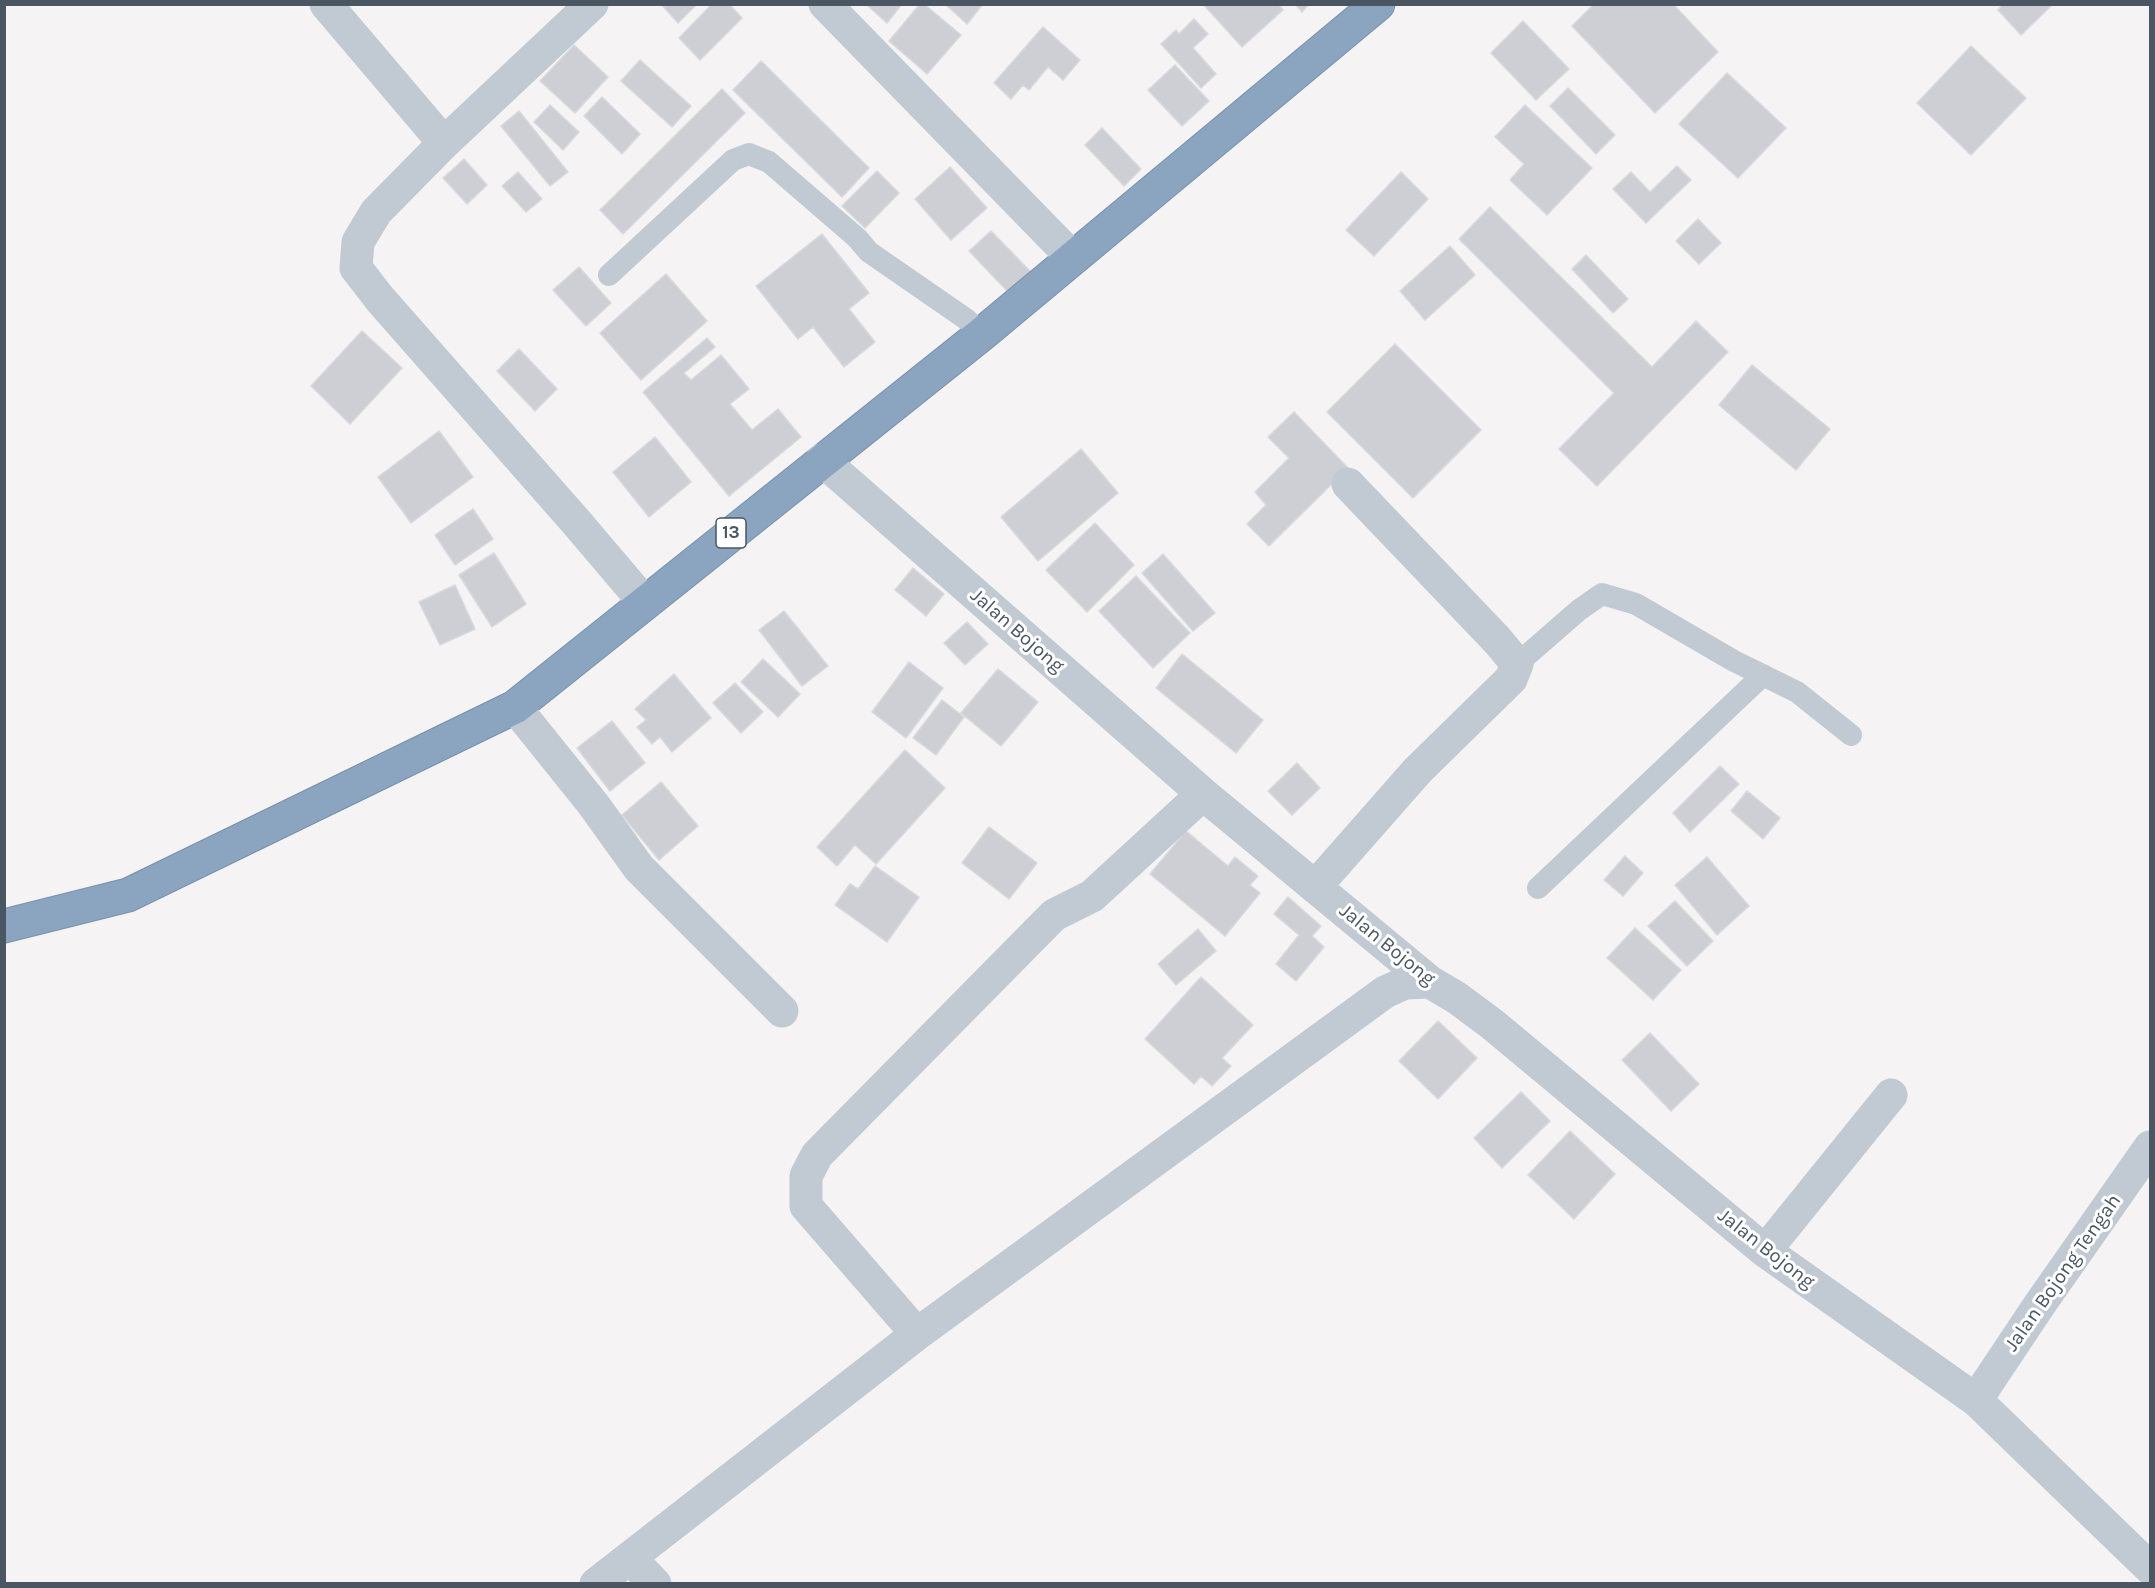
<!DOCTYPE html>
<html>
<head>
<meta charset="utf-8">
<style>
  body { margin:0 }
  #map { position:relative; width:2155px; height:1588px; overflow:hidden; background:#f5f3f3; font-family:Karla,sans-serif }
  canvas { display:block }
  .frame { position:absolute; inset:0; border:6px solid #4a5661; pointer-events:none }
</style>
</head>
<body>
<div id="map">
<canvas width="2155" height="1588"></canvas>
<div class="frame"></div>
</div>
<script>
const c = document.querySelector('canvas').getContext('2d');
c.lineJoin = 'round';
function fill(path, color) { c.fillStyle = color; c.fill(path, 'evenodd'); }
function stroke(path, color, width, dash) { c.strokeStyle = color; c.lineWidth = width; c.lineCap = dash ? 'butt' : 'round'; c.setLineDash(dash || []); c.stroke(path); }
function write(font, color, halo, rows, align = 'center') {
  c.font = font + ' Karla,sans-serif'; c.lineWidth = 6; c.setLineDash([]); c.textBaseline = 'middle'; c.strokeStyle = halo; c.fillStyle = color; for (const [text, x, y, turn = 0] of rows) {
    c.save(); c.translate(x, y); c.rotate((+turn || 0) * Math.PI / 180); c.textAlign = isNaN(turn) ? turn : align; if (halo) c.strokeText(text, 0, 0); c.fillText(text, 0, 0); c.restore();
  }
}
const building = new Path2D(`
  M 661,4 L 697,4 L 678,23 Z
  M 712,4 L 729,4 L 742,18 L 700,60 L 679,38 Z
  M 869,4 L 902,4 L 887,23 L 868,6 Z
  M 920,4 L 924,4 L 961,35 L 927,74 L 889,41 Z
  M 945,4 L 983,4 L 967,24 Z
  M 1203,4 L 1278,4 L 1283,10 L 1242,47 Z
  M 1295,4 L 1309,4 L 1302,12 Z
  M 1594,4 L 1673,4 L 1718,52 L 1655,113 L 1572,26 Z
  M 2003,4 L 2053,4 L 2021,35 L 1998,10 Z
  M 1194,19 L 1208,34 L 1193,48 L 1216,74 L 1201,88 L 1161,44 L 1176,30 L 1179,34 Z
  M 1523,21 L 1569,69 L 1536,100 L 1491,53 Z
  M 1043,27 L 1080,60 L 1063,80 L 1048,67 L 1029,90 L 1023,85 L 1011,99 L 994,83 Z
  M 574,45 L 608,77 L 575,113 L 540,81 Z
  M 1971,46 L 2026,98 L 1971,155 L 1917,103 Z
  M 640,60 L 691,106 L 672,127 L 621,81 Z
  M 761,61 L 869,168 L 842,197 L 733,90 Z
  M 1175,65 L 1209,101 L 1182,126 L 1148,90 Z
  M 1727,73 L 1786,128 L 1738,178 L 1679,124 Z
  M 1568,88 L 1615,135 L 1596,154 L 1550,106 Z
  M 722,89 L 745,113 L 623,234 L 600,210 Z
  M 602,97 L 640,134 L 622,154 L 584,116 Z
  M 550,105 L 579,132 L 563,150 L 534,122 Z
  M 1525,105 L 1592,168 L 1547,215 L 1510,180 L 1524,164 L 1495,137 Z
  M 519,111 L 568,172 L 550,186 L 501,126 Z
  M 1102,128 L 1141,169 L 1124,186 L 1085,145 Z
  M 464,159 L 487,185 L 467,204 L 443,178 Z
  M 1677,166 L 1691,180 L 1646,223 L 1613,189 L 1631,172 L 1650,192 Z
  M 950,167 L 987,208 L 951,240 L 915,199 Z
  M 877,171 L 899,193 L 865,228 L 842,206 Z
  M 518,172 L 542,199 L 526,212 L 502,186 Z
  M 1401,172 L 1428,199 L 1374,256 L 1346,230 Z
  M 1490,207 L 1652,367 L 1696,321 L 1728,352 L 1597,486 L 1559,449 L 1614,393 L 1459,239 Z
  M 1698,219 L 1721,243 L 1699,264 L 1676,241 Z
  M 991,231 L 1032,273 L 1010,294 L 969,251 Z
  M 822,234 L 869,293 L 849,309 L 875,342 L 844,367 L 813,327 L 798,339 L 756,286 Z
  M 1450,246 L 1475,275 L 1425,320 L 1400,291 Z
  M 1586,255 L 1628,299 L 1613,313 L 1572,269 Z
  M 579,267 L 611,303 L 586,326 L 553,290 Z
  M 666,274 L 707,321 L 641,380 L 600,333 Z
  M 362,331 L 402,368 L 350,424 L 311,386 Z
  M 707,338 L 715,347 L 684,373 L 691,380 L 721,355 L 749,389 L 730,404 L 752,430 L 778,409 L 801,437 L 729,496 L 643,392 Z
  M 1395,344 L 1481,430 L 1413,498 L 1327,412 Z
  M 519,349 L 557,389 L 535,411 L 497,371 Z
  M 1752,365 L 1830,429 L 1796,470 L 1719,405 Z
  M 1294,412 L 1348,468 L 1269,546 L 1247,524 L 1266,505 L 1255,492 L 1289,458 L 1268,437 Z
  M 439,431 L 473,477 L 411,523 L 378,477 Z
  M 655,437 L 691,482 L 649,517 L 613,472 Z
  M 1081,449 L 1118,493 L 1038,561 L 1001,517 Z
  M 473,509 L 493,539 L 455,565 L 435,535 Z
  M 1095,523 L 1134,565 L 1087,612 L 1046,570 Z
  M 494,553 L 526,604 L 492,627 L 459,575 Z
  M 1163,554 L 1215,613 L 1193,631 L 1142,573 Z
  M 913,568 L 944,594 L 926,616 L 895,590 Z
  M 1136,576 L 1190,633 L 1153,668 L 1099,611 Z
  M 455,585 L 475,629 L 440,645 L 419,602 Z
  M 784,611 L 828,666 L 802,686 L 759,630 Z
  M 967,622 L 988,644 L 965,665 L 944,643 Z
  M 1182,654 L 1263,720 L 1236,753 L 1156,688 Z
  M 763,659 L 800,694 L 778,717 L 741,682 Z
  M 909,662 L 943,688 L 906,738 L 872,712 Z
  M 998,669 L 1038,702 L 1001,746 L 961,713 Z
  M 674,674 L 711,718 L 672,752 L 660,737 L 652,744 L 637,727 L 646,720 L 635,709 Z
  M 735,683 L 763,712 L 741,733 L 713,703 Z
  M 942,700 L 964,717 L 936,755 L 913,738 Z
  M 612,721 L 645,763 L 610,791 L 577,748 Z
  M 905,750 L 945,788 L 876,864 L 855,845 L 837,866 L 817,847 Z
  M 1297,763 L 1320,788 L 1292,815 L 1268,791 Z
  M 1720,766 L 1739,784 L 1690,832 L 1673,813 Z
  M 661,782 L 698,826 L 659,860 L 622,815 Z
  M 1747,791 L 1780,818 L 1763,839 L 1731,811 Z
  M 989,827 L 1037,863 L 1009,899 L 962,863 Z
  M 1186,831 L 1228,866 L 1235,857 L 1258,876 L 1250,885 L 1260,893 L 1225,936 L 1150,874 Z
  M 1625,856 L 1643,873 L 1623,896 L 1604,880 Z
  M 1707,857 L 1749,906 L 1717,935 L 1675,885 Z
  M 875,866 L 919,897 L 887,942 L 835,905 L 850,884 L 858,889 Z
  M 1288,897 L 1321,926 L 1312,936 L 1324,947 L 1296,981 L 1276,964 L 1299,935 L 1274,914 Z
  M 1675,901 L 1713,941 L 1687,966 L 1648,926 Z
  M 1635,928 L 1681,970 L 1653,1000 L 1607,958 Z
  M 1198,929 L 1216,951 L 1176,985 L 1158,964 Z
  M 1201,977 L 1253,1025 L 1222,1058 L 1231,1066 L 1212,1086 L 1201,1076 L 1194,1084 L 1145,1039 Z
  M 1438,1021 L 1477,1058 L 1438,1099 L 1399,1061 Z
  M 1650,1033 L 1699,1084 L 1671,1111 L 1622,1060 Z
  M 1521,1092 L 1550,1121 L 1502,1168 L 1474,1138 Z
  M 1570,1131 L 1615,1174 L 1574,1219 L 1528,1175 Z`);
fill(building, '#cdcfd5');
stroke(building, '#d7d9de', 1.5);
const highway = new Path2D(`
  M 4,926 L 128,895 L 515,707 L 982,334 L 1378,4`);
stroke(highway, '#7690ad', 35);
stroke(new Path2D(`
  M 609,275 L 733,160 L 749,154 L 769,162 L 857,238 L 869,252 L 966,319 L 982,334
  M 1517,664 L 1579,610 L 1602,594 L 1636,604 L 1734,661 L 1797,692 L 1851,735
  M 1538,888 L 1763,675`), '#c1cad2', 22);
stroke(new Path2D(`
  M 326,4 L 444,143
  M 592,4 L 444,143 L 376,212 L 358,242 L 356,268 L 380,299 L 577,523 L 645,603
  M 825,4 L 1073,258
  M 822,460 L 1203,794 L 1430,982 L 1457,998 L 1492,1024 L 1765,1251 L 1976,1400 L 2150,1568
  M 515,707 L 593,804 L 639,868 L 782,1011
  M 1315,887 L 1418,770 L 1511,679 L 1517,664 L 1497,640 L 1348,484
  M 1765,1251 L 1891,1095
  M 917,1334 L 806,1206 L 806,1176 L 817,1155 L 1054,915 L 1092,896 L 1203,794
  M 1976,1400 L 2040,1304 L 2150,1147
  M 630,1558 L 655,1584
  M 596,1584 L 917,1334 L 1385,992 L 1405,983 L 1430,982`), '#c1cad2', 33);
stroke(highway, '#8ba5c1', 33);
for (const [x, y, w] of [
  [731,533,30]
]) { const box = new Path2D(); box.roundRect(x - w / 2, y - 15, w, 30, 4.5); c.fillStyle = '#fff'; c.fill(box); stroke(box, '#4a5661', 1.5); }
write('bold 18px', '#4a5661', null, [
  ["13",731,533]
]);
write('20px', '#4a5661', '#fff', [
  ["Jalan Bojong",1017,631,41],
  ["Jalan Bojong",1387,945,39],
  ["Jalan Bojong",1766,1249,38],
  ["Jalan Bojong Tengah",2063,1273,-55]
]);
</script>
</body>
</html>
